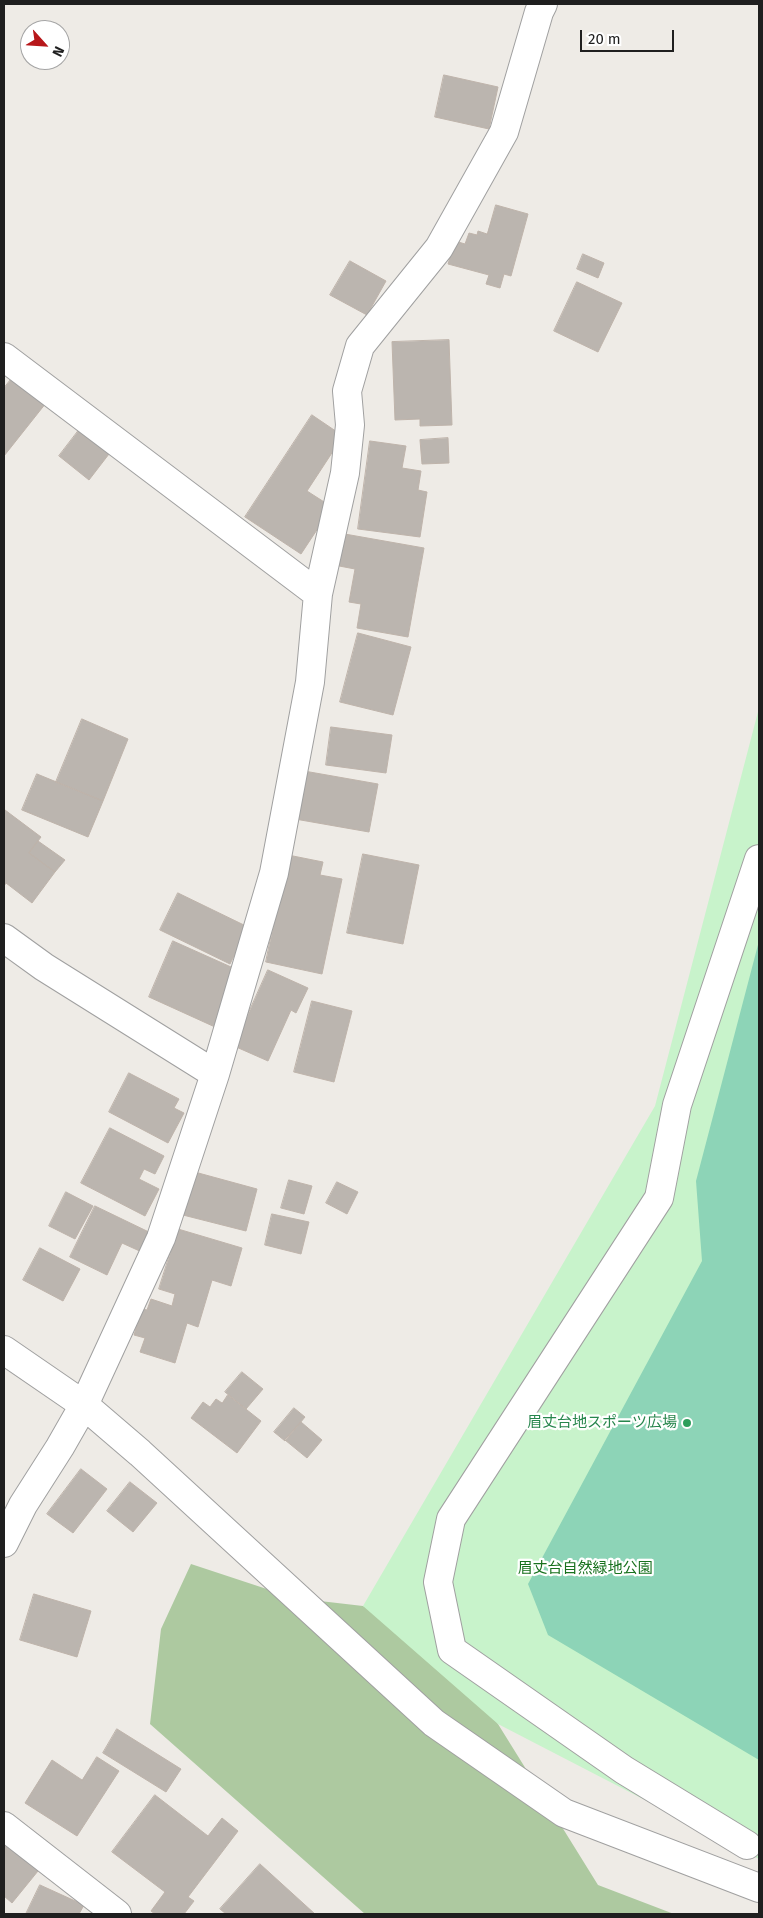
<!DOCTYPE html>
<html>
<head>
<meta charset="utf-8">
<style>
  body { margin:0 }
  #map { position:relative; width:763px; height:1918px; overflow:hidden; background:#eeebe6; font-family:"Fira Sans",sans-serif }
  canvas { display:block }
  .frame { position:absolute; inset:0; border:5px solid #1f1f1f; pointer-events:none }
  .north { position:absolute; left:20px; top:20px; width:50px; height:50px; box-sizing:border-box; background:#fff; border:1px solid #a5a5a5; border-radius:50%; rotate:116deg; font-size:14px; font-weight:700; line-height:20px; text-align:center; color:#1f1f1f }
  .north::after { content:''; display:block; margin:auto; width:18px; height:22px; background:#b7171a; clip-path:polygon(50% 0,100% 100%,50% 72%,0 100%) }
  .scale { position:absolute; left:580px; top:30px; width:94px; height:22px; box-sizing:border-box; border:2px solid #1f1f1f; border-top:0; padding-left:6px; font-size:15px; line-height:18px; white-space:nowrap; color:#1f1f1f; -webkit-text-stroke:4px #fff; paint-order:stroke }
</style>
</head>
<body>
<div id="map">
<canvas width="763" height="1918"></canvas>
<div class="frame"></div>
<div class="north">N</div>
<div class="scale">20 m</div>
</div>
<script>
const c = document.querySelector('canvas').getContext('2d');
c.lineJoin = 'round';
function fill(path, color) { c.fillStyle = color; c.fill(path, 'evenodd'); }
function stroke(path, color, width, dash) { c.strokeStyle = color; c.lineWidth = width; c.lineCap = dash ? 'butt' : 'round'; c.setLineDash(dash || []); c.stroke(path); }
function write(font, color, halo, rows, align = 'center') {
  c.font = font + ' "Fira Sans","Noto Sans JP",sans-serif'; c.lineWidth = 4.5; c.setLineDash([]); c.textBaseline = 'middle'; c.strokeStyle = halo; c.fillStyle = color; for (const [text, x, y, turn = 0] of rows) {
    c.save(); c.translate(x, y); c.rotate((+turn || 0) * Math.PI / 180); c.textAlign = isNaN(turn) ? turn : align; if (halo) c.strokeText(text, 0, 0); c.fillText(text, 0, 0); c.restore();
  }
}
fill(new Path2D(`
  M 191,1564 L 294,1598 L 363,1606 L 452,1650 L 598,1885 L 674,1914 L 365,1914 L 150,1724 L 161,1629 Z`), '#adc9a0');
fill(new Path2D(`
  M 759,708 L 759,1859 L 498,1724 L 363,1606 L 655,1106 Z`), '#c8f3cb');
fill(new Path2D(`
  M 759,941 L 759,1760 L 548,1635 L 528,1584 L 702,1261 L 696,1181 Z`), '#8dd4b7');
const building = new Path2D(`
  M 444,75 L 498,87 L 489,129 L 435,117 Z
  M 496,205 L 528,214 L 511,276 L 504,274 L 500,288 L 486,284 L 489,275 L 448,264 L 455,241 L 465,244 L 469,233 L 477,235 L 478,231 L 487,234 Z
  M 583,254 L 604,263 L 598,278 L 577,269 Z
  M 350,261 L 386,281 L 367,315 L 330,295 Z
  M 577,282 L 622,303 L 598,352 L 554,331 Z
  M 449,340 L 452,425 L 420,426 L 420,419 L 395,420 L 392,342 Z
  M 13,377 L 46,403 L 4,456 L 4,388 Z
  M 312,415 L 343,436 L 307,491 L 332,507 L 301,554 L 245,517 Z
  M 79,430 L 109,454 L 89,480 L 59,456 Z
  M 448,438 L 449,463 L 422,464 L 420,440 Z
  M 370,441 L 406,446 L 402,468 L 421,471 L 418,490 L 427,492 L 420,537 L 358,529 Z
  M 339,533 L 424,548 L 408,637 L 357,628 L 361,604 L 349,602 L 355,569 L 334,565 Z
  M 358,633 L 411,647 L 393,715 L 340,702 Z
  M 82,719 L 128,739 L 103,801 L 56,782 Z
  M 331,727 L 392,735 L 386,773 L 326,765 Z
  M 304,771 L 378,784 L 369,832 L 295,819 Z
  M 37,774 L 103,801 L 88,837 L 22,810 Z
  M 5,810 L 41,837 L 29,853 L 55,872 L 32,903 L 6,883 L 4,886 L 4,813 Z
  M 38,841 L 65,860 L 55,872 L 29,853 Z
  M 363,854 L 419,865 L 403,944 L 347,933 Z
  M 288,855 L 323,862 L 320,875 L 342,879 L 322,974 L 266,962 Z
  M 178,893 L 248,927 L 230,964 L 160,930 Z
  M 173,941 L 240,971 L 215,1027 L 149,997 Z
  M 268,970 L 308,988 L 296,1013 L 291,1010 L 268,1061 L 234,1046 Z
  M 312,1001 L 352,1011 L 334,1082 L 294,1072 Z
  M 129,1073 L 179,1099 L 174,1108 L 184,1113 L 168,1143 L 109,1112 Z
  M 110,1128 L 164,1156 L 155,1174 L 144,1169 L 139,1179 L 159,1189 L 145,1216 L 81,1183 Z
  M 191,1171 L 257,1189 L 246,1231 L 179,1214 Z
  M 289,1180 L 312,1186 L 304,1214 L 281,1208 Z
  M 337,1182 L 358,1192 L 347,1214 L 326,1203 Z
  M 66,1192 L 93,1206 L 75,1239 L 49,1226 Z
  M 95,1206 L 153,1234 L 144,1253 L 122,1243 L 107,1275 L 70,1257 Z
  M 272,1214 L 309,1222 L 301,1254 L 265,1245 Z
  M 178,1229 L 242,1248 L 231,1286 L 212,1280 L 198,1327 L 187,1323 L 175,1363 L 140,1352 L 145,1338 L 134,1335 L 142,1309 L 147,1310 L 151,1299 L 172,1306 L 175,1294 L 159,1289 Z
  M 40,1248 L 80,1269 L 63,1301 L 23,1280 Z
  M 242,1372 L 263,1389 L 246,1409 L 225,1392 Z
  M 228,1395 L 261,1421 L 237,1453 L 191,1418 L 203,1402 L 210,1407 L 216,1399 L 222,1403 Z
  M 294,1408 L 305,1417 L 285,1441 L 274,1432 Z
  M 301,1422 L 322,1440 L 307,1458 L 285,1440 Z
  M 81,1469 L 107,1489 L 73,1533 L 47,1514 Z
  M 130,1482 L 157,1503 L 133,1532 L 107,1511 Z
  M 34,1594 L 91,1611 L 77,1657 L 20,1640 Z
  M 117,1729 L 181,1769 L 166,1792 L 103,1753 Z
  M 97,1757 L 119,1771 L 77,1836 L 25,1803 L 52,1760 L 82,1780 Z
  M 155,1795 L 208,1836 L 222,1818 L 238,1831 L 188,1897 L 194,1901 L 184,1914 L 155,1914 L 151,1911 L 165,1892 L 112,1852 Z
  M 4,1842 L 38,1871 L 12,1903 L 4,1896 Z
  M 260,1864 L 315,1914 L 226,1914 L 220,1909 Z
  M 40,1885 L 84,1905 L 79,1914 L 26,1914 Z`);
fill(building, '#bbb5af');
stroke(building, '#beb3aa', 1);
const minor = new Path2D(`
  M 4,357 L 318,594
  M 4,938 L 44,967 L 215,1074
  M 4,1350 L 84,1405 L 140,1453 L 434,1723 L 564,1813 L 759,1888
  M 4,1543 L 23,1505 L 60,1447 L 84,1405 L 161,1238 L 215,1074 L 274,873 L 310,682 L 318,594 L 345,473 L 350,425 L 347,391 L 360,346 L 439,248 L 504,132 L 539,12 L 543,4
  M 4,1826 L 117,1914
  M 747,1845 L 624,1770 L 452,1650 L 438,1582 L 451,1519 L 659,1198 L 677,1105 L 759,859`);
stroke(minor, '#a0a0a0', 30);
stroke(minor, '#fff', 28);
for (const [x, y, r, color] of [
  [687,1423,5,"#2e9e5b"]
]) { const dot = new Path2D(); dot.arc(x, y, r, 0, 2 * Math.PI); c.fillStyle = color; c.fill(dot); stroke(dot, '#fff', 2); }
write('15px', '#27864d', '#fff', [
  ["眉丈台地スポーツ広場",677,1423]
], 'right');
write('15px', '#18711e', '#fff', [
  ["眉丈台自然緑地公園",585,1569]
]);
</script>
</body>
</html>
